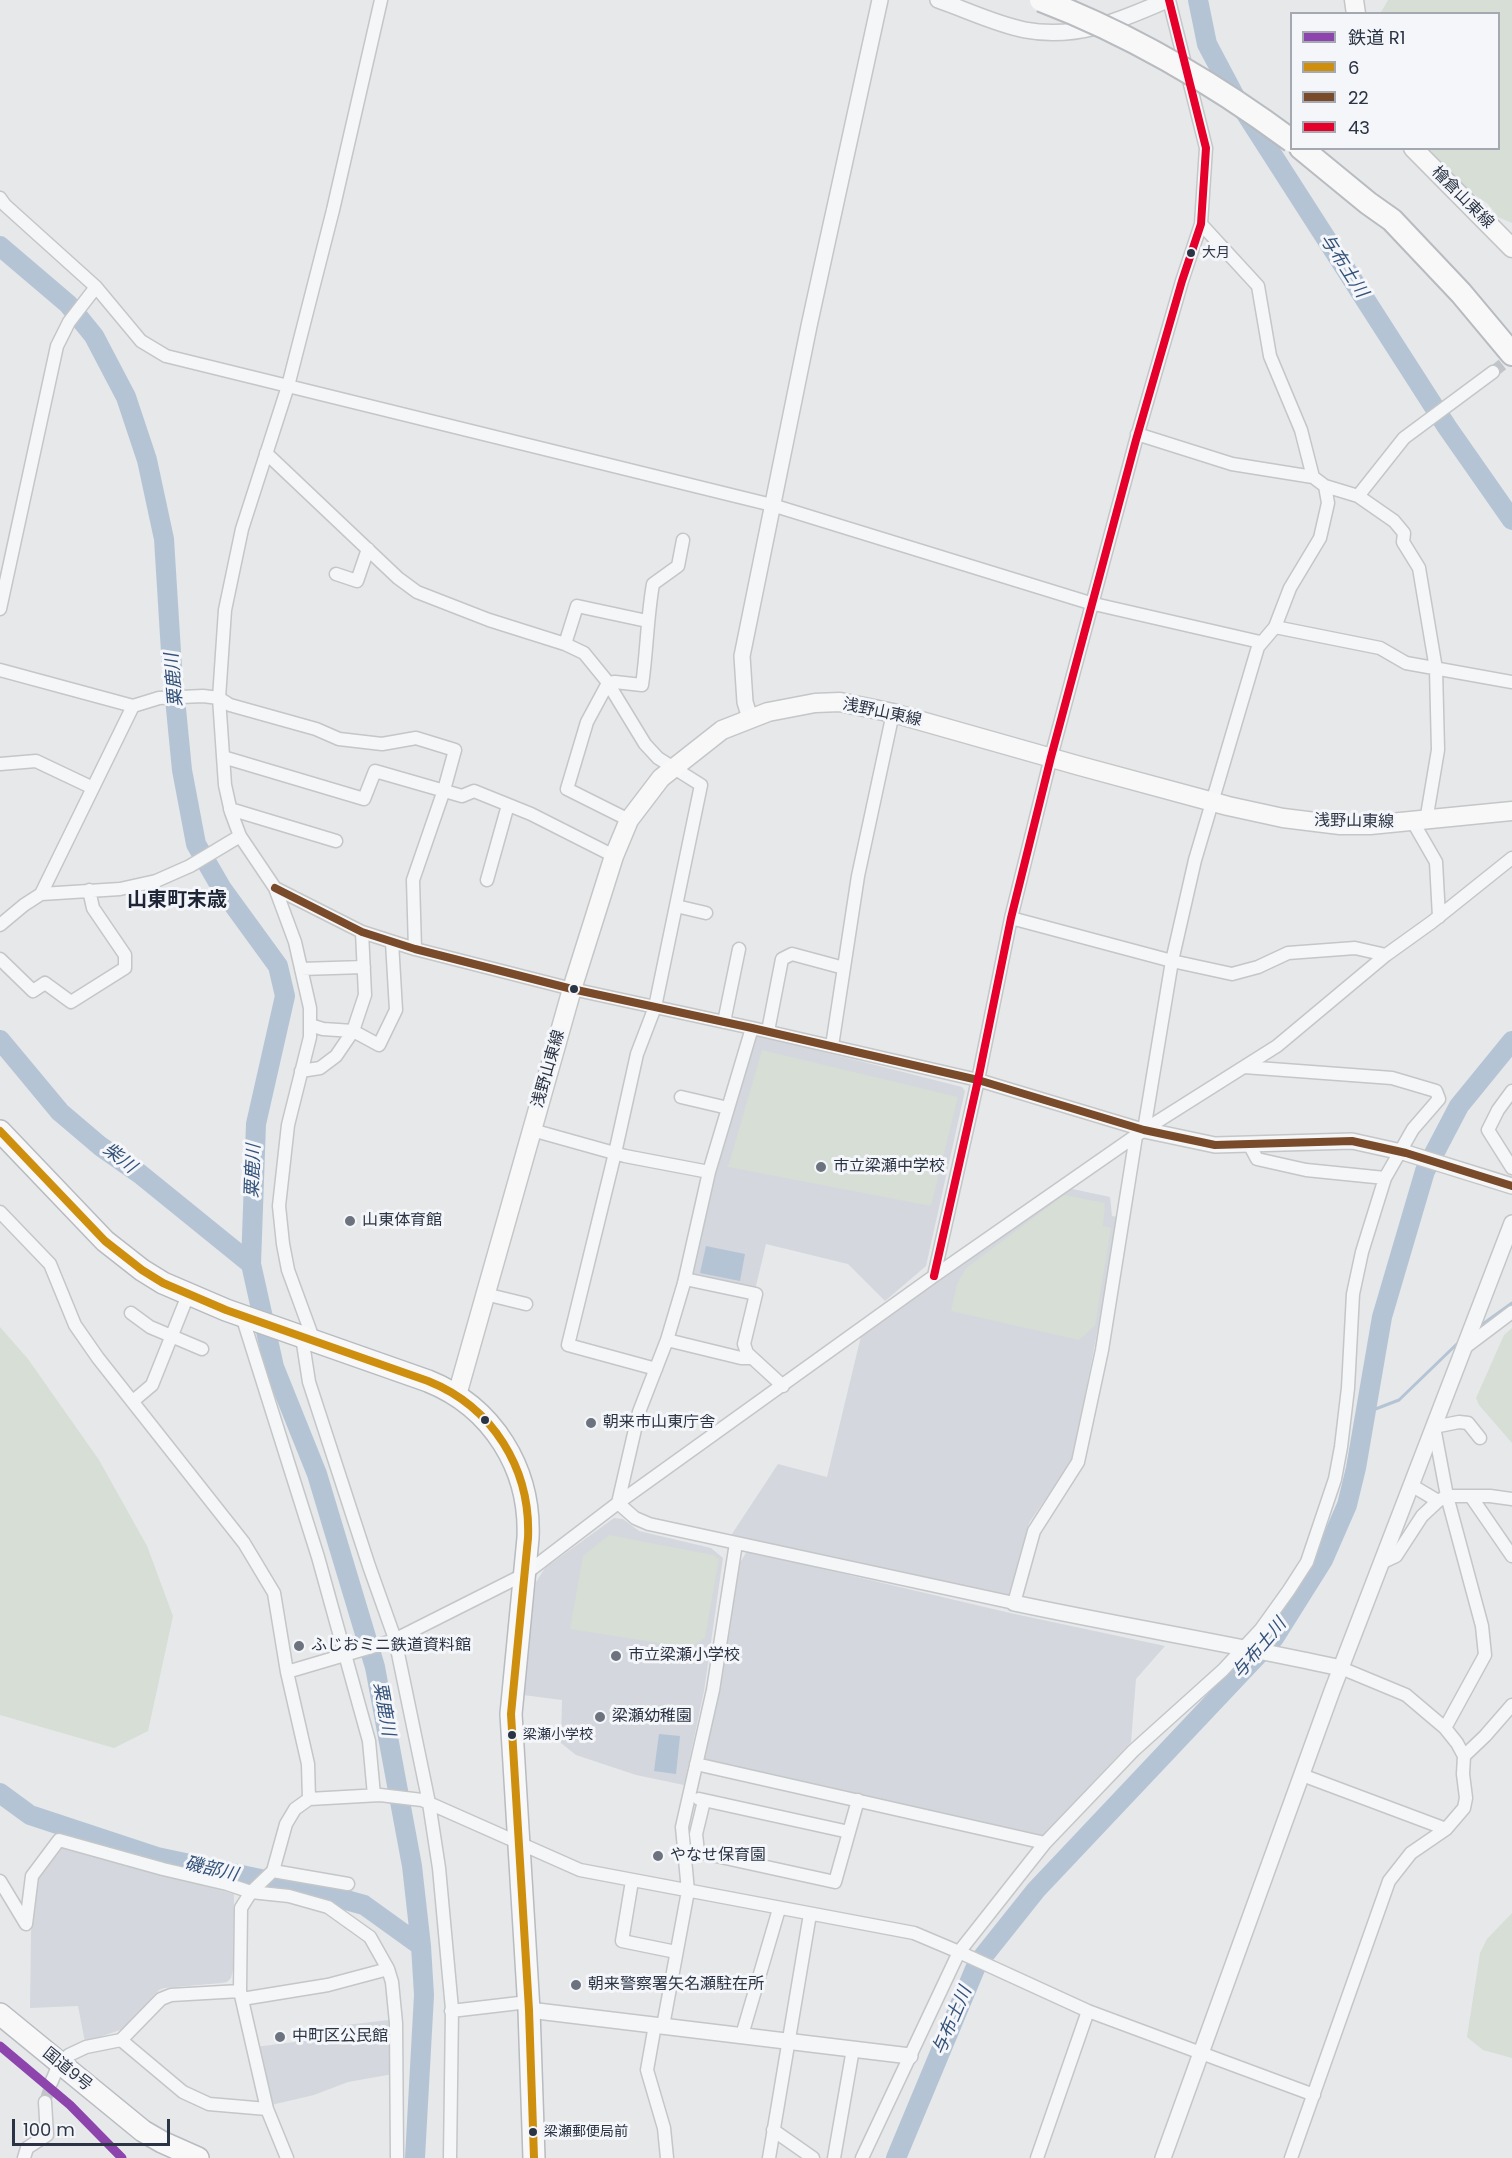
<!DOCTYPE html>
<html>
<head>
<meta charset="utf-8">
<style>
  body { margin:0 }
  #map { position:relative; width:1512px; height:2158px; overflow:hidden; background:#e6e8ea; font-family:Poppins,"Noto Sans JP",sans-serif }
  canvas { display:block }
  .legend { position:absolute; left:1290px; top:12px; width:210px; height:138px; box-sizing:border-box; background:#f4f6f9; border:2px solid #a4a8b1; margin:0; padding:8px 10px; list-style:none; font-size:18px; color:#2b3445 }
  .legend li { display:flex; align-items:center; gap:12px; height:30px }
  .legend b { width:30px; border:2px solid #a4a8b1 }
  .scale { position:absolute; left:12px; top:2119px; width:158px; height:27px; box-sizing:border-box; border:3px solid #2b3445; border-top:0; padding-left:8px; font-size:18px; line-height:21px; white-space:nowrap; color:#2b3445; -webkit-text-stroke:4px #f4f6f9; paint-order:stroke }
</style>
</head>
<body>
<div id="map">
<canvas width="1512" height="2158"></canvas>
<ul class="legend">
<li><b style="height:8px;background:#8e44ad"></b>鉄道 R1</li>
<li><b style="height:8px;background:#ce8f0e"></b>6</li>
<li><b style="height:8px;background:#7a4b2a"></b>22</li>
<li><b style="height:8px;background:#e4002b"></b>43</li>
</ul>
<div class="scale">100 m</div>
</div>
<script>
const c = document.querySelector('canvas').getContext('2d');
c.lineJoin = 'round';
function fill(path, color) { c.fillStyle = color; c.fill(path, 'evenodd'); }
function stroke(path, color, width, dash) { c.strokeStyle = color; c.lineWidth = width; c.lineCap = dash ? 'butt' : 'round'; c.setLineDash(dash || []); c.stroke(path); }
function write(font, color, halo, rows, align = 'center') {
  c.font = font + ' Poppins,"Noto Sans JP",sans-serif'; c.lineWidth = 6; c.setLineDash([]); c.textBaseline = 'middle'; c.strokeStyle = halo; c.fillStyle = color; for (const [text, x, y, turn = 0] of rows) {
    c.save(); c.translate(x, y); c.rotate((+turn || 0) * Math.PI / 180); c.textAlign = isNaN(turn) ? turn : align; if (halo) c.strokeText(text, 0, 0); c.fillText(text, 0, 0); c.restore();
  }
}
fill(new Path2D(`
  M 757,1035 L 962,1087 L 965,1091 L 926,1266 L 885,1301 L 848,1264 L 766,1244 L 755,1290 L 690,1274 L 711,1177 L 754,1038 Z
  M 1068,1188 L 1110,1197 L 1112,1216 L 1119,1217 L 1073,1459 L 1029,1523 L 1009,1595 L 1006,1597 L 730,1537 L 778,1464 L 827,1477 L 862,1332 Z
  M 614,1518 L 623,1519 L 639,1531 L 711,1548 L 723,1558 L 704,1691 L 684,1785 L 636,1775 L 576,1755 L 561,1743 L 562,1700 L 523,1695 L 536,1582 L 545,1568 Z
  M 747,1551 L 1010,1613 L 1165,1646 L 1136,1679 L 1131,1742 L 1042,1836 L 704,1762 L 722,1675 L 739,1564 Z
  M 63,1847 L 234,1894 L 233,1970 L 231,1978 L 227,1982 L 221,1983 L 164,1988 L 159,1990 L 126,2028 L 85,2042 L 78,2006 L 30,2008 L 31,1932 L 39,1877 Z
  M 389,2020 L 393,2074 L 348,2082 L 314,2095 L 271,2105 L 255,2047 L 303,2041 L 302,2030 Z`), '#d4d7dd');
fill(new Path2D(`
  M 1388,0 L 1512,0 L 1512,223 L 1498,217 L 1488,204 L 1444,173 L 1424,149 L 1498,148 L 1498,14 L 1380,14 Z
  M 762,1050 L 958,1097 L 931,1206 L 728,1167 Z
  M 1064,1195 L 1105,1203 L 1103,1226 L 1111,1228 L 1095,1326 L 1079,1340 L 951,1311 L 957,1284 L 966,1268 Z
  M 0,1327 L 28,1359 L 99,1460 L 147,1546 L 173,1616 L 148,1731 L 114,1748 L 0,1715 Z
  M 1512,1328 L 1512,1443 L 1479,1405 L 1476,1398 L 1504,1335 Z
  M 609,1535 L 713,1555 L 719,1559 L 705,1638 L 690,1648 L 570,1629 L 583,1556 Z
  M 1512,1913 L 1512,2058 L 1483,2050 L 1467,2037 L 1480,1953 L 1487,1939 Z`), '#d6ded6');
fill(new Path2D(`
  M 706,1246 L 745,1254 L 740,1281 L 700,1273 Z
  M 666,1710 L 684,1712 L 682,1723 L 664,1721 Z
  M 659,1734 L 680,1736 L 676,1774 L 654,1771 Z`), '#b4c4d5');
stroke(new Path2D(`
  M 1480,1326 L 1512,1303
  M 1365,1413 L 1399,1400 L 1460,1341`), '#b4c4d5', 3);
stroke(new Path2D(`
  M 1198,0 L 1207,44 L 1234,95 L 1447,427 L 1512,520
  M 0,246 L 68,304 L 94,336 L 126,397 L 147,460 L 164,539 L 172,668 L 182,770 L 196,844 L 222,889 L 278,966 L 285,996 L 256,1124 L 251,1264 L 274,1367 L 317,1474 L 375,1667 L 412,1866 L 421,1946 L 424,1995 L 415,2158
  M 0,1040 L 60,1112 L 100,1146 L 140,1174 L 251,1264
  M 0,1793 L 30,1815 L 157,1857 L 303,1888 L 364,1905 L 421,1946
  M 896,2158 L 977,1964 L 1036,1890 L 1274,1638 L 1323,1560 L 1347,1505 L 1356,1468 L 1382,1317 L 1425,1171 L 1459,1106 L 1512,1041`), '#b4c4d5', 20);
stroke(new Path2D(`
  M 1493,372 L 1512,357
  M 45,2102 L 51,2083`), '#c1c4c9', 12, [12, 6]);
const minor = new Path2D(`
  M 0,198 L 5,205 L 96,287 L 141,341 L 166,356 L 772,505 L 1090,603 L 1260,642
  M 1201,224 L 1258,286 L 1270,356 L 1301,430 L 1313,477
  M 1137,434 L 1232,464 L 1313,477 L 1325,486 L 1358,496 L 1394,521 L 1404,533 L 1403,542 L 1419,568 L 1436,669 L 1438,750 L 1426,821
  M 266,453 L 398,578 L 417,592 L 489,620 L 565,644 L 584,653 L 606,680 L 645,744 L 658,758 L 701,785 L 655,1007 L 637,1054 L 615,1153 L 568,1345 L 656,1369
  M 1358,496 L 1404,438 L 1493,372
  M 336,574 L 357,581 L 368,549
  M 0,609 L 57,346 L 69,322 L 96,287
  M 1275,627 L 1380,648 L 1406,663 L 1512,682
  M 565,644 L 577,606 L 647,621
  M 0,670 L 133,706 L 159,698 L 203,696 L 219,698 L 230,705 L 316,729 L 339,739 L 382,744 L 416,738 L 455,750 L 444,790 L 413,880 L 415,949
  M 223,757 L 364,799 L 375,771 L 462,796 L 474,791 L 531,814 L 614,856
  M 0,764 L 36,761 L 93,788
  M 230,809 L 336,841
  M 629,820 L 567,789 L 587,722 L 608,683 L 615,682 L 642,685 C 647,651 647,618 653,584 L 678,566 L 683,540
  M 1413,822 L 1436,862 L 1439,917
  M 487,880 L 508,805
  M 275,888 L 362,932 L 415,949 L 572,989 L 752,1028 L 978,1080 L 1144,1130
  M 41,894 L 133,706
  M 676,906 L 706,913
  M 1011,918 L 1172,961 L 1232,974 L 1258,967 L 1288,953 L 1355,948 L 1386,955
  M 0,925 L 24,905 L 41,894 L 120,889 L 156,881 L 190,866 L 240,836
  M 0,959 L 33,991 L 45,983 L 71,1002 L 125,968 L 125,955 L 93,908 L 89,890
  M 301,969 L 364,967
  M 724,1022 L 739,949
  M 310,1025 L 323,1029 L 353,1031 L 379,1045 L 396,1010 L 392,942
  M 768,1031 L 782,959 L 792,954 L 844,968
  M 832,1046 L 858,876 L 893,713
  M 1244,1067 L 1392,1078 L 1436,1091 L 1439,1099 L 1413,1129 L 1385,1178 L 1306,1170 L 1257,1159 L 1249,1144
  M 301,1071 L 320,1068 L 336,1056 L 353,1031 L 365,995 L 362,932
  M 1512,1091 L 1498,1110 L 1488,1130 L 1512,1168
  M 681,1097 L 728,1108
  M 532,1130 L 625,1156 L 709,1172
  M 1144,1130 L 1172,961 L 1195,860 L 1258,647 L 1275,627 L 1290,588 L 1320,538 L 1328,503 L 1325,486
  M 0,1212 L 50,1264 L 75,1325 L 98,1358 L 244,1543 L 274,1593 L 287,1672 L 308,1764 L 309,1799
  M 934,1276 L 978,1080 L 1011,918 L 1051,757 L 1136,440 L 1182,281 L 1201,224 L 1206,148 L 1169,0
  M 685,1279 L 756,1294 L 744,1344 L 747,1353 L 783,1386
  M 485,1294 L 526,1304
  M 131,1313 L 150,1327 L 202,1349
  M 242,1316 L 318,1557 L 369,1741 L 374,1795
  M 302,1337 L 309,1382 L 369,1566 L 395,1639 L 429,1803 L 439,1868 L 452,2009 L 450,2158
  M 667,1340 L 741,1358 L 751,1358
  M 314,1341 L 288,1270 L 283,1244 L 279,1206 L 288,1125 L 310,1037 L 310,1008 L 295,942 L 275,888 L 240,836 L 231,812 L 225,785 L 219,698 L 225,610 L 242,529 L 288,386 L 333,210 L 381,0
  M 1463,1349 L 1512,1312
  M 133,1401 L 152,1385 L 188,1295
  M 1411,1485 L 1438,1501
  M 1472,1498 L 1512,1556
  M 618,1503 L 635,1518 L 649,1524 L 1014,1603 L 1034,1531 L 1078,1462 L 1102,1350 L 1136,1136
  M 618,1503 L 639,1412 L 667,1340 L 684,1283 L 709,1172 L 752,1028
  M 1381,1563 L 1396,1556 L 1422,1516 L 1438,1501 L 1447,1496 L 1490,1496 L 1512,1499
  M 287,1672 L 392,1641 L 525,1574 L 618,1503 L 934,1276 L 1144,1130 L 1277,1046 L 1386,955 L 1432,922 L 1512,858
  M 1445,1728 L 1485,1655 L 1482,1626 L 1447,1496 L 1434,1427 L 1459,1422 L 1468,1423 L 1480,1438
  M 1464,1756 L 1485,1736 L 1512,1705
  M 696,1764 L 1045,1843
  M 1302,1775 L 1446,1829
  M 699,1799 L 849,1832
  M 704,1801 L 696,1834 L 698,1852 L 835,1882 L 858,1800
  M 273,1871 L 348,1884
  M 0,1881 L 26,1924 L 32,1876 L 59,1840 L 163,1869 L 227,1884 L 251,1892 L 289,1896 L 328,1907 L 370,1937 L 388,1969 L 392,1982 L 396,2023 L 397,2158
  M 632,1881 L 622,1941 L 676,1952
  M 242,1999 L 328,1985 L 388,1969
  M 451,2011 L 528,2002
  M 655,2025 L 647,2070 L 664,2128 L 667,2158
  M 663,2026 L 688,1891 L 682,1827 L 713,1690 L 736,1543
  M 742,2035 L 779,1909
  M 121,2040 L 183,2092 L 209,2104 L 267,2109
  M 51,2083 L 59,2064 L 69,2055 L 86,2047 L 121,2040 L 161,1999 L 171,1995 L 240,1991
  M 773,2130 L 813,2158
  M 24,2158 L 27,2148 L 47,2135 L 45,2102
  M 287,2158 L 267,2109 L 240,1991 L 241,1908 L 251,1892 L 273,1871 L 286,1824 L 295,1809 L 309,1799 L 380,1795 L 422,1800 L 580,1870 L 914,1933 L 959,1952 L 1088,2011 L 1314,2095
  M 769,2158 L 810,1914
  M 834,2158 L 853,2049
  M 862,2158 L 959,1952 L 1045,1843 L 1133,1751 L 1223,1670 L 1261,1629 L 1289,1590 L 1307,1562 L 1335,1479 L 1341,1447 L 1348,1388 L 1353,1294 L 1362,1252 L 1385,1178
  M 1037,2158 L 1088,2011
  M 1291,2158 L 1389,1881 L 1411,1853 L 1446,1829 L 1464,1808 L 1466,1798 L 1463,1774 L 1464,1756 L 1457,1743 L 1445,1728 L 1406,1695 L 1341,1668`);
const tertiary = new Path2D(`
  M 938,0 C 967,10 995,24 1025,30 C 1077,40 1121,20 1167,0
  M 750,718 L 745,702 L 742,656 L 809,326 L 880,0
  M 1144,1130 L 1215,1145 L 1352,1141 L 1406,1153 L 1512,1186
  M 1014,1603 C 1123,1626 1232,1644 1341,1668
  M 529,2010 L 910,2056
  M 1163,2158 L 1332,1691 L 1512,1223`);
const secondary = new Path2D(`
  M 1354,0 L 1356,14
  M 1413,148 L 1512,248
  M 457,1395 L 572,989 L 614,856 L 629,820 L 661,778 L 722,730 L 768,712 L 815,703 L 840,702 L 893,713 L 1080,766 L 1228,806 L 1283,818 L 1340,825 L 1370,825 L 1512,811`);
const trunk = new Path2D(`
  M 0,1131 L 105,1241 L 142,1270 L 163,1283 L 226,1310 L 428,1381 C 493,1407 531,1469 528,1538 L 511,1714 L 529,2010 L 534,2158
  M 0,2014 L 143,2131 L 162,2142 L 198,2158`);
const motorway = new Path2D(`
  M 1301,148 L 1368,203 L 1392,220 L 1461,293 L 1512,354`);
stroke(minor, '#c4c6c8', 15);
stroke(tertiary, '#c4c6c8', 18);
stroke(secondary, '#c4c6c8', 21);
stroke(trunk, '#b8bbbf', 24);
stroke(motorway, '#b8bbbf', 26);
stroke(minor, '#f5f6f7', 12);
stroke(tertiary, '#f5f6f7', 15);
stroke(secondary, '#f8f8f8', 18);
stroke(trunk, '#f8f8f8', 21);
stroke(motorway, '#f8f8f8', 22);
const motorwayBridge = new Path2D(`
  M 1041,0 C 1130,34 1215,84 1292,141`);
stroke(motorwayBridge, '#b8bbbf', 26, []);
stroke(motorwayBridge, '#f8f8f8', 22);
stroke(new Path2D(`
  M 0,1131 L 105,1241 L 142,1270 L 163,1283 L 226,1310 L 428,1381 C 493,1407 531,1469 528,1538 L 511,1714 L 529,2010 L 534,2158`), '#ce8f0e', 8);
stroke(new Path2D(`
  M 275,888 L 362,932 L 415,949 L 572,989 L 752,1028 L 978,1080 L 1144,1130 L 1215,1145 L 1352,1141 L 1406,1153 L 1512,1186`), '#7a4b2a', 8);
stroke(new Path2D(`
  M 934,1276 L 978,1080 L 1011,918 L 1051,757 L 1136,440 L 1182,281 L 1201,224 L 1206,148 L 1169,0`), '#e4002b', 8);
stroke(new Path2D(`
  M 0,2046 L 70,2105 L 122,2158`), '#8e44ad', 9);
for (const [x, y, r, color] of [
  [1191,253,5,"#2b3445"],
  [574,989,5,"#2b3445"],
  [821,1167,6,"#6c737f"],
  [350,1221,6,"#6c737f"],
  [485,1420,5,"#2b3445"],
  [591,1423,6,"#6c737f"],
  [299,1646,6,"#6c737f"],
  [616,1656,6,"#6c737f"],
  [600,1717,6,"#6c737f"],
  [512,1735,5,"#2b3445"],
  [658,1856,6,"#6c737f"],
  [576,1985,6,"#6c737f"],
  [280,2037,6,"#6c737f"],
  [533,2132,5,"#2b3445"]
]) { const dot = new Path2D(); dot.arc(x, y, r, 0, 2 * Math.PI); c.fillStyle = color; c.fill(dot); stroke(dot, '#f4f6f9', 2); }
write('14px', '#2b3445', '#f4f6f9', [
  ["大月",1202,253],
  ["梁瀬小学校",523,1735],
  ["梁瀬郵便局前",544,2132]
], 'left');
write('16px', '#2b3445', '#f4f6f9', [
  ["檜倉山東線",1462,198,45],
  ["浅野山東線",882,713,12],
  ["浅野山東線",1354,822,1],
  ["浅野山東線",549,1069,-74],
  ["国道9号",67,2070,39]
]);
write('16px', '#2b3445', '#f4f6f9', [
  ["市立梁瀬中学校",833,1167],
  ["山東体育館",362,1221],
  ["朝来市山東庁舎",603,1423],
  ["ふじおミニ鉄道資料館",311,1646],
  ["市立梁瀬小学校",628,1656],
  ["梁瀬幼稚園",612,1717],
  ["やなせ保育園",670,1856],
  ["朝来警察署矢名瀬駐在所",588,1985],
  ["中町区公民館",292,2037]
], 'left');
write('italic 18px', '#34527a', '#f4f6f9', [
  ["与布土川",1343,266,57],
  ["粟鹿川",175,680,-95],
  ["柴川",119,1159,38],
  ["粟鹿川",254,1171,-88],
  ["与布土川",1260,1649,-50],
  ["粟鹿川",383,1709,80],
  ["磯部川",211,1870,13],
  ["与布土川",953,2021,-67]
]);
write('bold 20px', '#1d2536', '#f4f6f9', [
  ["山東町末歳",177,901]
]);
</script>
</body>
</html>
